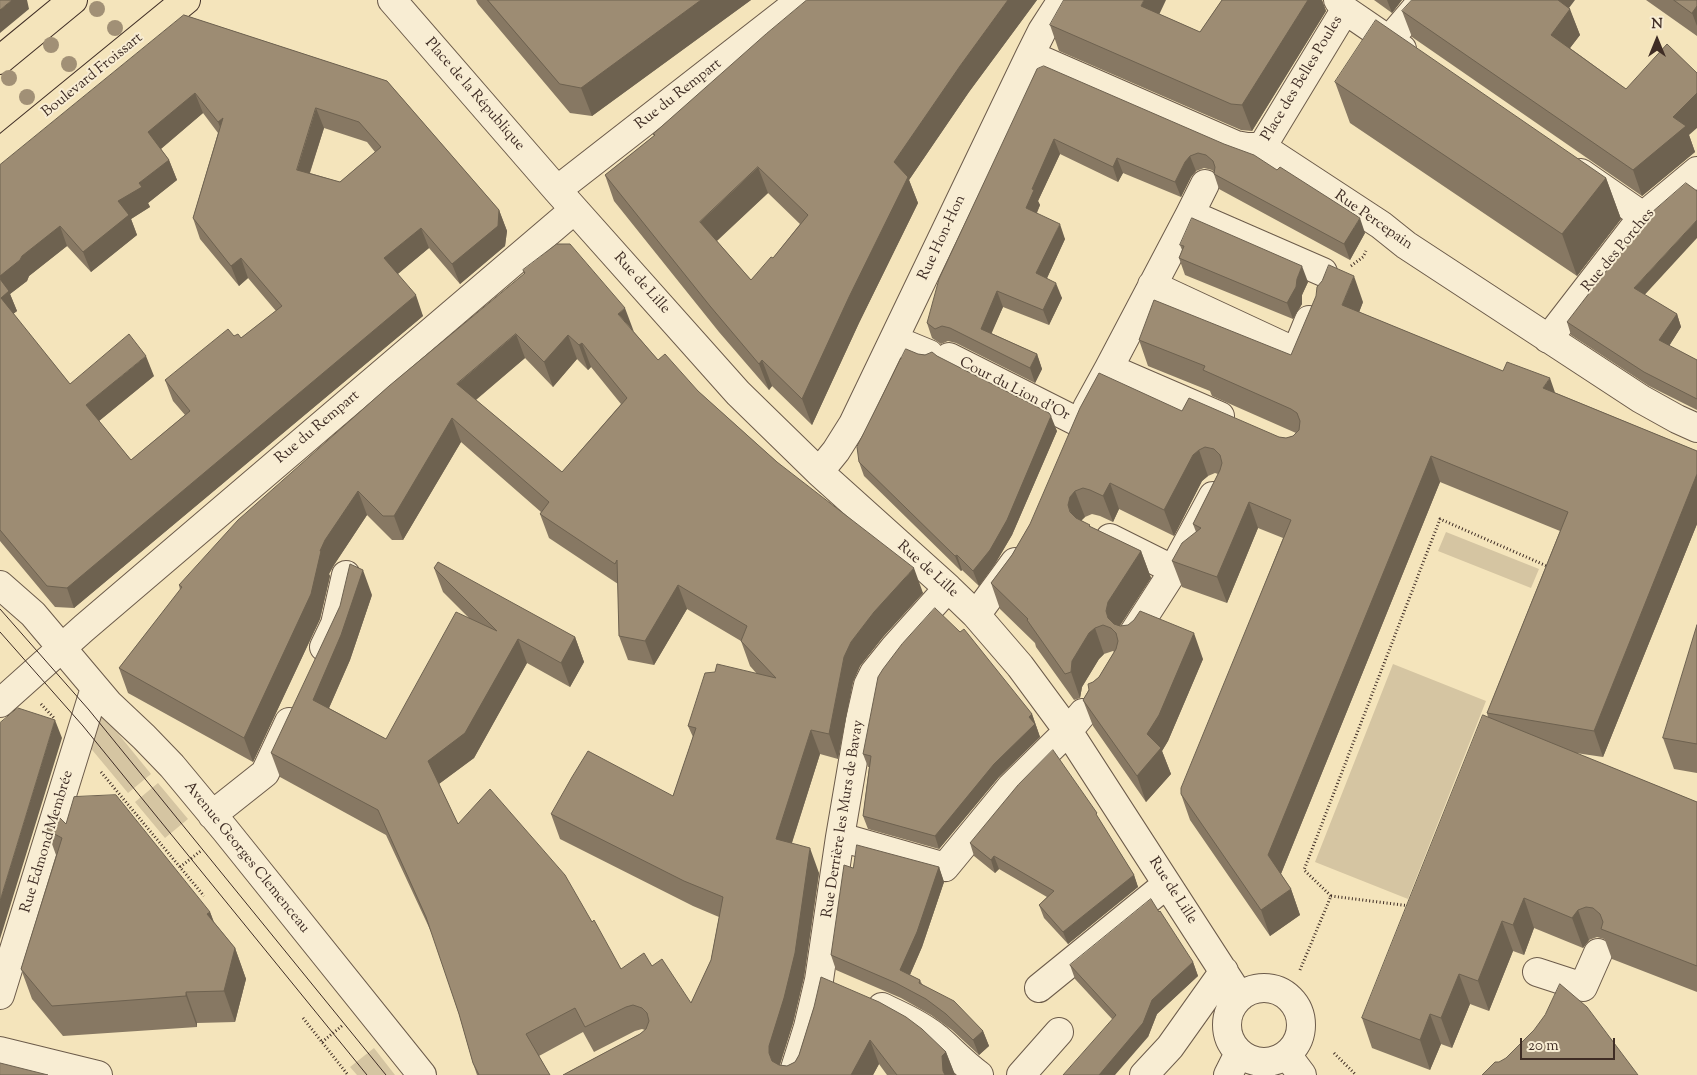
<!DOCTYPE html>
<html>
<head>
<meta charset="utf-8">
<style>
  body { margin:0 }
  #map { position:relative; width:1697px; height:1075px; overflow:hidden; background:#f4e4bb; font-family:"Sorts Mill Goudy",serif }
  canvas { display:block }
  .north { position:absolute; left:1632px; top:15px; width:50px; height:50px; -webkit-text-stroke:4px #f8edd3; paint-order:stroke; rotate:0deg; font-size:14px; font-weight:700; line-height:20px; text-align:center; color:#3f2d25 }
  .north::after { content:''; display:block; margin:auto; width:18px; height:22px; background:#3f2d25; clip-path:polygon(50% 0,100% 100%,50% 72%,0 100%) }
  .scale { position:absolute; left:1520px; top:1038px; width:95px; height:22px; box-sizing:border-box; border:2px solid #3f2d25; border-top:0; padding-left:6px; font-size:15px; line-height:18px; white-space:nowrap; color:#3f2d25; -webkit-text-stroke:4px #f8edd3; paint-order:stroke }
</style>
</head>
<body>
<div id="map">
<canvas width="1697" height="1075"></canvas>
<div class="north">N</div>
<div class="scale">20 m</div>
</div>
<script>
const c = document.querySelector('canvas').getContext('2d');
c.lineJoin = 'round';
function fill(path, color) { c.fillStyle = color; c.fill(path, 'evenodd'); }
function stroke(path, color, width, dash) { c.strokeStyle = color; c.lineWidth = width; c.lineCap = dash ? 'butt' : 'round'; c.setLineDash(dash || []); c.stroke(path); }
function write(font, color, halo, rows, align = 'center') {
  c.font = font + ' "Sorts Mill Goudy",serif'; c.lineWidth = 4; c.setLineDash([]); c.textBaseline = 'middle'; c.strokeStyle = halo; c.fillStyle = color; for (const [text, x, y, turn = 0] of rows) {
    c.save(); c.translate(x, y); c.rotate((+turn || 0) * Math.PI / 180); c.textAlign = isNaN(turn) ? turn : align; if (halo) c.strokeText(text, 0, 0); c.fillText(text, 0, 0); c.restore();
  }
}
fill(new Path2D(`
  M 1446,532 L 1539,569 L 1531,588 L 1438,551 Z
  M 1393,664 L 1486,701 L 1408,899 L 1315,862 Z
  M 98,709 L 151,774 L 128,793 L 88,745 Z
  M 158,783 L 188,819 L 165,838 L 135,802 Z
  M 374,1048 L 395,1075 L 357,1075 L 350,1067 Z`), '#d5c5a2');
const minor = new Path2D(`
  M 392,0 L 557,190 L 738,393 L 819,472 L 948,588 L 976,615 L 1020,666 L 1068,731 L 1240,997
  M 1338,0 L 1345,10 L 1402,49
  M 1389,40 L 1423,0
  M 1030,55 L 1236,145 L 1247,147 L 1262,147 L 1381,225 L 1406,245 L 1641,399 L 1677,419 L 1697,428
  M 1262,147 L 1345,10
  M 1581,173 L 1643,216
  M 557,190 L 801,0
  M 1190,214 L 1205,184
  M 1152,285 L 1296,352 L 1309,320
  M 1548,339 L 1643,216 L 1697,171
  M 895,340 L 929,354
  M 949,357 L 1078,422
  M 1109,368 L 1220,416
  M 1087,408 L 1109,368 L 1190,214 L 1323,272
  M 819,472 L 836,451 L 853,424 L 1030,55 L 1042,31 L 1062,0
  M 1110,538 L 1174,570 L 1131,637
  M 1174,568 L 1213,496
  M 0,585 L 33,614 L 109,704 L 144,737 L 172,766 L 226,831 L 422,1075
  M 976,615 L 1015,562
  M 324,647 L 335,624 L 346,575
  M 0,703 L 84,628 L 574,210
  M 212,815 L 265,773 L 289,722
  M 840,837 L 945,867 L 1011,787 L 1068,731 L 1083,713
  M 1537,972 L 1583,987 L 1598,953
  M1227 1025a37 37 0 1 1 74 0a37 37 0 1 1-74 0Z
  M 1039,988 L 1167,884
  M 0,995 L 95,688
  M 882,1007 C 901,1016 921,1025 937,1038 C 951,1050 964,1064 979,1075
  M 0,1051 L 98,1075
  M 1287,1055 L 1302,1075
  M 793,1075 L 808,1027 L 819,980 L 840,837 L 860,720 L 868,685 L 874,673 L 895,647 L 948,588
  M 1021,1075 L 1059,1032
  M 1144,1075 L 1170,1047 L 1224,971
  M 1228,1075 L 1239,1053`);
const major = new Path2D(`
  M 0,60 L 73,0
  M 0,152 L 186,0`);
stroke(minor, '#6c5b4a', 30);
stroke(major, '#3f2d25', 30);
stroke(new Path2D(`
  M 1351,266 L 1363,257 L 1366,251
  M 41,704 L 54,718
  M 101,772 L 204,896
  M 180,867 L 202,850
  M 1331,896 L 1410,906
  M 1300,970 L 1331,896 L 1304,870 L 1440,519 L 1549,567
  M 303,1018 L 348,1075
  M 322,1042 L 343,1025
  M 1334,1053 L 1356,1075`), '#3f2d25', 3, [1, 2.5]);
stroke(minor, '#f8edd3', 28);
stroke(major, '#f4e4bb', 28);
stroke(new Path2D(`
  M 0,609 L 89,710 L 386,1075
  M 0,632 L 83,726 L 367,1075`), '#3f2d25', 1);
c.fillStyle = '#a19076';
for (const [x, y] of [
  [97,9],
  [115,28],
  [51,45],
  [69,64],
  [9,78],
  [27,97]
]) { c.beginPath(); c.arc(x, y, 8, 0, 2 * Math.PI); c.fill(); }
fill(new Path2D(`
  M 476,0 L 751,0 L 592,116 L 570,113 L 478,4 Z
  M 807,0 L 1037,0 L 969,92 L 909,180 L 918,203 L 859,323 L 812,425 L 772,386 L 769,390 L 719,332 L 614,201 L 605,175 L 654,136 L 653,134 ZM 768,193 L 800,224 L 773,258 L 751,280 L 717,241 Z
  M 1222,0 L 1322,0 L 1326,11 L 1252,131 L 1241,130 L 1059,51 L 1050,25 L 1159,14 L 1200,32 Z
  M 1374,0 L 1402,0 L 1392,13 Z
  M 1646,0 L 1697,0 L 1697,36 Z
  M 1569,8 L 1580,35 L 1570,48 L 1689,135 L 1695,152 L 1642,196 L 1412,37 L 1402,11 Z
  M 184,15 L 387,81 L 499,210 L 507,231 L 505,246 L 460,284 L 429,248 L 397,274 L 423,316 L 74,608 L 55,607 L 0,541 L 0,165 ZM 203,113 L 218,133 L 193,218 L 200,239 L 239,286 L 248,278 L 276,311 L 241,338 L 234,336 L 165,380 L 173,401 L 185,415 L 131,460 L 99,421 L 154,376 L 70,384 L 13,314 L 17,311 L 10,294 L 27,281 L 29,276 L 67,246 L 91,272 L 137,235 L 131,219 L 150,207 L 148,203 L 177,180 L 169,160 L 161,149 ZM 324,128 L 367,142 L 375,152 L 340,182 L 310,173 Z
  M 1037,69 L 1365,233 L 1350,260 L 1219,189 L 1214,174 L 1214,172 L 1212,170 L 1204,168 L 1196,171 L 1191,177 L 1181,197 L 1123,173 L 1118,182 L 1060,154 L 1038,201 L 1040,205 L 1037,213 L 1065,239 L 1047,278 L 1062,298 L 1049,325 L 1003,307 L 991,333 L 1037,354 L 1042,369 L 1035,383 L 956,343 L 948,341 L 941,344 L 932,338 L 927,323 Z
  M 1335,82 L 1606,178 L 1621,219 L 1577,276 L 1350,123 Z
  M 1180,245 L 1308,282 L 1302,295 L 1302,304 L 1293,319 L 1185,275 L 1179,258 L 1182,250 Z
  M 523,270 L 634,332 L 658,360 L 698,391 L 923,593 L 883,637 L 860,666 L 853,682 L 838,759 L 820,754 L 792,843 L 819,873 L 804,977 L 793,1023 L 780,1065 L 787,1066 L 795,1062 L 799,1055 L 814,1007 L 946,1052 L 955,1075 L 887,1075 L 879,1064 L 873,1075 L 563,1075 L 640,1034 L 645,1030 L 642,1029 L 635,1031 L 594,1052 L 583,1032 L 539,1056 L 550,1075 L 477,1075 L 473,1063 L 459,1014 L 433,936 L 386,835 L 280,777 L 271,753 L 372,595 L 350,660 L 329,708 L 386,739 L 469,618 L 443,592 L 434,568 L 575,637 L 584,662 L 570,687 L 527,663 L 474,758 L 439,784 L 458,824 L 592,922 L 621,969 L 652,966 L 691,1003 L 711,960 L 719,917 L 693,906 L 560,839 L 551,814 L 673,796 L 693,737 L 688,726 L 757,674 L 750,666 L 741,641 L 687,609 L 654,665 L 628,660 L 619,636 L 618,584 L 549,538 L 540,514 L 541,512 L 461,442 L 403,540 L 392,540 L 367,515 L 334,565 L 329,574 L 330,576 L 320,619 L 253,762 L 128,693 L 119,668 L 180,590 L 179,585 L 524,274 ZM 525,358 L 553,387 L 577,359 L 588,370 L 591,367 L 621,404 L 562,472 L 476,400 Z
  M 1645,295 L 1677,314 L 1681,327 L 1669,346 L 1697,360 L 1697,410 L 1649,386 L 1571,335 L 1567,322 Z
  M 1363,302 L 1359,312 L 1697,451 L 1697,524 L 1603,757 L 1576,753 L 1697,802 L 1697,992 L 1612,959 L 1605,940 L 1604,939 L 1597,937 L 1589,940 L 1583,948 L 1534,928 L 1524,955 L 1513,951 L 1489,1011 L 1470,1004 L 1452,1048 L 1441,1044 L 1430,1070 L 1372,1048 L 1362,1018 L 1488,717 L 1487,713 L 1560,531 L 1440,482 L 1281,874 L 1291,889 L 1300,915 L 1270,936 L 1190,820 L 1181,794 L 1283,538 L 1258,528 L 1227,603 L 1182,587 L 1172,561 L 1196,532 L 1193,524 L 1218,474 L 1215,473 L 1208,476 L 1202,481 L 1174,536 L 1119,509 L 1113,522 L 1100,516 L 1092,514 L 1085,517 L 1081,520 L 1091,527 L 1141,551 L 1151,578 L 1119,626 L 1203,659 L 1168,741 L 1162,751 L 1171,774 L 1146,802 L 1093,726 L 1083,700 L 1093,682 L 1099,677 L 1114,652 L 1113,651 L 1104,654 L 1099,659 L 1082,687 L 1080,698 L 1074,700 L 1036,647 L 1035,643 L 1000,609 L 991,583 L 1012,555 L 1030,524 L 1182,411 L 1279,437 L 1286,438 L 1293,436 L 1296,433 L 1212,396 L 1210,391 L 1148,366 L 1139,340 L 1291,355 Z
  M 918,354 L 937,356 L 1057,431 L 1012,535 L 995,564 L 979,586 L 962,570 L 961,571 L 864,476 L 859,462 Z
  M 1697,625 L 1697,773 L 1674,769 L 1663,738 Z
  M 1032,714 L 1040,737 L 999,777 L 939,849 L 868,829 L 863,816 L 869,767 L 868,767 L 863,754 Z
  M 1100,821 L 1134,875 L 1138,887 L 1068,944 L 1044,918 L 1039,905 L 1047,897 L 999,869 L 995,873 L 974,856 L 970,843 Z
  M 66,824 L 210,912 L 214,922 L 235,948 L 246,979 L 235,1022 L 197,1023 L 197,1027 L 63,1036 L 32,999 L 21,969 L 56,855 L 47,830 Z
  M 939,867 L 944,882 L 922,947 L 910,975 L 920,980 L 922,984 L 983,1031 L 989,1046 L 979,1055 L 952,1030 L 931,1015 L 901,998 L 836,970 L 831,955 L 853,868 Z
  M 1193,962 L 1198,976 L 1157,1014 L 1148,1037 L 1112,1019 L 1075,979 L 1070,965 Z`), '#877863');
fill(new Path2D(`
  M 12,0 L 27,0 L 29,9 L 0,33 L 0,10 Z
  M 701,0 L 751,0 L 592,116 L 581,88 Z
  M 1008,0 L 1037,0 L 969,92 L 909,180 L 918,203 L 859,323 L 812,425 L 802,399 L 894,162 L 960,66 Z
  M 1144,0 L 1166,0 L 1151,32 L 1141,6 Z
  M 1308,0 L 1322,0 L 1326,11 L 1252,131 L 1242,105 Z
  M 1387,0 L 1402,0 L 1392,13 Z
  M 1552,0 L 1575,0 L 1560,20 Z
  M 1697,6 L 1697,26 L 1692,13 Z
  M 1570,9 L 1580,35 L 1560,61 L 1551,35 Z
  M 195,93 L 203,113 L 156,153 L 148,132 Z
  M 1697,93 L 1697,128 L 1689,135 L 1695,152 L 1642,196 L 1633,170 L 1673,117 Z
  M 316,108 L 324,128 L 304,190 L 297,170 Z
  M 223,118 L 226,142 L 218,122 Z
  M 1054,139 L 1060,154 L 1038,201 L 1040,205 L 1032,223 L 1026,208 L 1032,189 Z
  M 1190,156 L 1196,171 L 1191,177 L 1181,197 L 1175,182 L 1185,162 Z
  M 1117,158 L 1123,173 L 1118,182 L 1113,167 Z
  M 169,160 L 177,180 L 148,203 L 150,207 L 131,219 L 137,235 L 91,272 L 83,252 L 118,201 L 139,183 Z
  M 758,167 L 768,193 L 709,248 L 700,222 Z
  M 1606,178 L 1621,219 L 1577,276 L 1562,234 Z
  M 499,210 L 507,231 L 505,246 L 460,284 L 452,264 Z
  M 1360,218 L 1365,233 L 1350,260 L 1344,244 Z
  M 1697,220 L 1697,238 L 1639,301 L 1634,288 Z
  M 1060,224 L 1065,239 L 1042,289 L 1036,273 Z
  M 60,226 L 67,246 L 29,276 L 27,281 L 10,294 L 17,311 L 8,318 L 1,298 L 0,276 L 22,256 Z
  M 421,228 L 429,248 L 392,279 L 384,258 Z
  M 241,258 L 248,278 L 239,286 L 231,266 Z
  M 1302,266 L 1308,282 L 1302,295 L 1302,304 L 1293,319 L 1287,303 Z
  M 1354,276 L 1363,302 L 1352,331 L 1342,305 Z
  M 1056,283 L 1062,298 L 1049,325 L 1043,310 Z
  M 997,291 L 1003,307 L 987,344 L 981,329 Z
  M 416,295 L 423,316 L 74,608 L 67,588 Z
  M 625,308 L 634,332 L 618,314 Z
  M 1677,314 L 1681,327 L 1664,354 L 1659,340 Z
  M 516,334 L 525,358 L 466,408 L 457,384 Z
  M 568,335 L 577,359 L 553,387 L 544,362 Z
  M 582,343 L 591,367 L 588,370 L 579,345 Z
  M 1037,354 L 1042,369 L 1035,383 L 1030,368 Z
  M 146,356 L 154,376 L 94,425 L 86,405 Z
  M 762,360 L 772,386 L 769,390 L 759,364 Z
  M 1550,378 L 1559,404 L 1543,388 Z
  M 1051,416 L 1057,431 L 1012,535 L 995,564 L 979,586 L 973,571 Z
  M 452,418 L 461,442 L 403,540 L 394,516 Z
  M 1199,450 L 1208,476 L 1202,481 L 1174,536 L 1164,510 L 1193,455 Z
  M 1431,456 L 1440,482 L 1278,881 L 1268,855 Z
  M 1697,474 L 1697,524 L 1603,757 L 1594,731 Z
  M 1110,483 L 1119,509 L 1113,522 L 1103,496 Z
  M 358,491 L 367,515 L 334,565 L 329,574 L 330,576 L 320,619 L 253,762 L 244,738 L 320,551 L 325,540 Z
  M 1075,491 L 1085,517 L 1079,523 L 1078,531 L 1068,505 L 1070,497 Z
  M 1249,502 L 1258,528 L 1227,603 L 1217,577 Z
  M 1141,551 L 1151,578 L 1118,629 L 1108,618 L 1106,611 L 1108,602 Z
  M 957,555 L 962,570 L 961,571 L 955,556 Z
  M 914,568 L 923,593 L 883,637 L 860,666 L 853,682 L 838,759 L 829,734 L 844,657 L 851,642 L 874,612 Z
  M 363,570 L 372,595 L 350,660 L 322,724 L 313,700 Z
  M 678,585 L 687,609 L 654,665 L 645,641 Z
  M 1095,628 L 1104,654 L 1099,659 L 1082,687 L 1080,698 L 1071,672 L 1072,661 L 1089,633 Z
  M 1194,633 L 1203,659 L 1168,741 L 1162,751 L 1171,774 L 1146,802 L 1137,776 L 1147,734 Z
  M 575,637 L 584,662 L 570,687 L 561,663 Z
  M 518,639 L 527,663 L 474,758 L 436,786 L 428,761 Z
  M 1032,714 L 1040,737 L 999,777 L 939,849 L 935,836 Z
  M 55,720 L 62,738 L 0,939 L 0,901 Z
  M 811,730 L 820,754 L 785,864 L 776,839 Z
  M 810,848 L 819,873 L 804,977 L 793,1023 L 778,1070 L 778,1075 L 769,1053 L 769,1046 Z
  M 994,856 L 999,869 L 995,873 L 991,860 Z
  M 939,867 L 944,882 L 922,947 L 905,986 L 900,970 Z
  M 1134,875 L 1138,887 L 1068,944 L 1063,932 Z
  M 1291,889 L 1300,915 L 1270,936 L 1261,910 Z
  M 1524,898 L 1534,928 L 1524,955 L 1513,925 Z
  M 1578,910 L 1589,940 L 1583,948 L 1572,918 Z
  M 210,912 L 221,942 L 207,914 Z
  M 1502,921 L 1513,951 L 1489,1011 L 1478,981 Z
  M 235,948 L 246,979 L 235,1022 L 224,991 Z
  M 1193,962 L 1198,976 L 1157,1014 L 1148,1037 L 1115,1075 L 1099,1075 L 1152,1000 Z
  M 1459,974 L 1470,1004 L 1452,1048 L 1441,1018 Z
  M 186,992 L 197,1023 L 197,1027 L 186,996 Z
  M 1430,1014 L 1441,1044 L 1430,1070 L 1420,1040 Z
  M 983,1031 L 989,1046 L 979,1055 L 973,1040 Z
  M 870,1040 L 879,1064 L 873,1075 L 851,1075 Z
  M 946,1052 L 955,1075 L 945,1075 L 943,1071 L 942,1056 Z`), '#6e6250');
const building = new Path2D(`
  M 0,0 L 12,0 L 0,10 Z
  M 488,0 L 701,0 L 581,88 L 560,84 Z
  M 807,0 L 1008,0 L 960,66 L 894,162 L 908,177 L 849,297 L 802,399 L 762,360 L 759,364 L 710,306 L 605,175 L 655,135 L 653,134 L 766,34 ZM 758,167 L 808,215 L 773,258 L 771,257 L 751,280 L 700,222 Z
  M 1064,0 L 1144,0 L 1141,6 L 1200,32 L 1222,0 L 1308,0 L 1242,105 L 1231,104 L 1050,25 Z
  M 1412,0 L 1558,0 L 1570,9 L 1551,35 L 1626,89 L 1667,44 L 1697,73 L 1697,93 L 1673,117 L 1686,126 L 1633,170 L 1402,11 Z
  M 1674,0 L 1697,0 L 1697,6 L 1692,13 Z
  M 184,15 L 387,81 L 499,210 L 498,226 L 452,264 L 421,228 L 384,258 L 416,295 L 67,588 L 47,586 L 0,530 L 0,279 L 9,291 L 1,298 L 70,384 L 129,334 L 146,356 L 86,405 L 131,460 L 190,411 L 165,380 L 228,329 L 234,336 L 238,334 L 241,338 L 282,306 L 241,258 L 231,266 L 193,218 L 223,118 L 218,122 L 195,93 L 148,132 L 169,160 L 139,183 L 142,187 L 118,201 L 129,215 L 83,252 L 60,226 L 22,256 L 20,260 L 0,276 L 0,165 ZM 316,108 L 359,122 L 381,147 L 340,182 L 297,170 Z
  M 1376,20 L 1606,178 L 1562,234 L 1335,82 Z
  M 1044,66 L 1224,144 L 1254,155 L 1277,170 L 1280,167 L 1360,218 L 1344,244 L 1214,174 L 1215,167 L 1213,161 L 1206,155 L 1198,153 L 1190,156 L 1185,162 L 1175,182 L 1117,158 L 1113,167 L 1054,139 L 1032,189 L 1034,190 L 1026,208 L 1060,224 L 1036,273 L 1056,283 L 1043,310 L 997,291 L 981,329 L 1037,354 L 1030,368 L 950,328 L 942,326 L 935,329 L 927,323 L 939,279 L 1037,69 Z
  M 1686,183 L 1697,191 L 1697,220 L 1634,288 L 1677,314 L 1659,340 L 1697,360 L 1697,399 L 1644,372 L 1567,322 L 1650,214 Z
  M 1192,218 L 1302,266 L 1297,279 L 1296,287 L 1287,303 L 1179,258 L 1184,246 L 1180,245 Z
  M 557,244 L 570,244 L 625,308 L 618,314 L 658,360 L 665,354 L 698,391 L 777,462 L 914,568 L 874,612 L 851,642 L 844,657 L 829,734 L 811,730 L 776,839 L 810,848 L 795,953 L 784,998 L 769,1046 L 769,1053 L 772,1061 L 779,1065 L 787,1066 L 795,1062 L 799,1055 L 814,1007 L 821,977 L 879,1002 L 906,1017 L 922,1029 L 946,1052 L 942,1056 L 943,1071 L 945,1075 L 897,1075 L 870,1040 L 851,1075 L 563,1075 L 640,1034 L 646,1029 L 649,1021 L 647,1013 L 642,1008 L 633,1005 L 626,1007 L 585,1027 L 575,1008 L 526,1034 L 550,1075 L 479,1075 L 473,1063 L 459,1014 L 426,917 L 378,810 L 271,753 L 340,606 L 350,564 L 363,570 L 341,635 L 313,700 L 386,739 L 456,612 L 497,631 L 434,568 L 438,562 L 575,637 L 561,663 L 518,639 L 465,733 L 428,761 L 458,824 L 490,789 L 565,875 L 592,922 L 594,920 L 621,969 L 644,953 L 652,966 L 662,959 L 691,1003 L 711,960 L 723,897 L 684,881 L 551,814 L 572,777 L 588,751 L 673,796 L 696,728 L 688,726 L 705,673 L 715,672 L 717,664 L 776,678 L 741,641 L 747,626 L 678,585 L 645,641 L 619,636 L 617,560 L 615,564 L 540,514 L 549,502 L 452,418 L 394,516 L 383,516 L 358,491 L 325,540 L 320,551 L 321,551 L 311,594 L 244,738 L 119,668 L 182,587 L 179,585 L 238,520 L 389,386 L 525,273 L 523,270 ZM 516,334 L 544,362 L 568,335 L 579,345 L 582,343 L 627,398 L 562,472 L 457,384 Z
  M 1329,265 L 1354,276 L 1342,305 L 1503,371 L 1507,362 L 1550,378 L 1543,388 L 1697,451 L 1697,474 L 1594,731 L 1487,713 L 1568,512 L 1431,456 L 1268,855 L 1291,889 L 1261,910 L 1181,794 L 1181,788 L 1291,520 L 1249,502 L 1217,577 L 1172,561 L 1182,543 L 1201,528 L 1193,524 L 1220,470 L 1222,463 L 1220,455 L 1214,449 L 1205,447 L 1199,450 L 1193,455 L 1164,510 L 1110,483 L 1103,496 L 1090,490 L 1083,488 L 1075,491 L 1070,497 L 1068,505 L 1070,512 L 1076,518 L 1090,525 L 1089,526 L 1141,551 L 1108,602 L 1106,611 L 1108,618 L 1114,624 L 1120,626 L 1128,625 L 1134,620 L 1140,611 L 1194,633 L 1159,715 L 1147,734 L 1161,748 L 1137,776 L 1083,700 L 1089,690 L 1088,684 L 1093,682 L 1099,677 L 1116,649 L 1118,641 L 1116,633 L 1111,628 L 1103,625 L 1095,628 L 1089,633 L 1072,661 L 1071,672 L 1065,674 L 1027,620 L 1028,619 L 991,583 L 1012,555 L 1030,524 L 1080,408 L 1099,373 L 1182,411 L 1189,398 L 1279,437 L 1286,438 L 1293,436 L 1299,430 L 1300,421 L 1297,413 L 1291,409 L 1203,370 L 1205,366 L 1139,340 L 1154,300 L 1291,355 L 1316,296 L 1317,287 L 1322,281 Z
  M 906,349 L 918,354 L 925,355 L 932,352 L 937,356 L 1049,413 L 1051,416 L 1007,520 L 990,550 L 973,571 L 957,555 L 955,556 L 859,462 L 857,447 Z
  M 935,608 L 960,632 L 964,629 L 1032,714 L 1029,717 L 1035,724 L 994,764 L 935,836 L 863,816 L 871,756 L 863,754 L 878,677 L 883,669 L 902,644 Z
  M 1697,625 L 1697,744 L 1663,738 Z
  M 18,708 L 55,720 L 0,901 L 0,723 Z
  M 1483,715 L 1697,802 L 1697,966 L 1601,929 L 1603,922 L 1600,914 L 1593,908 L 1586,907 L 1578,910 L 1572,918 L 1524,898 L 1513,925 L 1502,921 L 1478,981 L 1459,974 L 1441,1018 L 1430,1014 L 1420,1040 L 1362,1018 Z
  M 1053,750 L 1097,813 L 1096,814 L 1134,875 L 1063,932 L 1039,905 L 1054,891 L 994,856 L 991,860 L 970,843 L 1018,785 Z
  M 116,795 L 210,912 L 207,914 L 235,948 L 224,991 L 186,992 L 186,996 L 52,1006 L 21,969 L 62,838 L 47,830 L 53,811 L 66,824 L 74,797 Z
  M 857,845 L 939,867 L 917,932 L 900,970 L 920,980 L 919,983 L 954,1001 L 983,1031 L 973,1040 L 946,1014 L 926,999 L 896,983 L 831,955 L 844,865 L 853,868 Z
  M 1151,899 L 1159,912 L 1160,911 L 1193,962 L 1152,1000 L 1143,1023 L 1099,1075 L 1063,1075 L 1116,1015 L 1070,965 Z
  M 1560,984 L 1587,1007 L 1638,1075 L 1482,1075 L 1495,1062 L 1499,1062 L 1506,1058 L 1534,1030 L 1545,1015 Z
  M 0,1063 L 48,1075 L 0,1075 Z`);
fill(building, '#9d8c73');
stroke(building, '#6e6250', 1);
write('15px', '#3f2d25', '#f8edd3', [
  ["Boulevard Froissart",93,76,-39],
  ["Place des Belles Poules",1303,79,-59],
  ["Place de la République",474,95,49],
  ["Rue du Rempart",679,95,-38],
  ["Rue Percepain",1373,221,35],
  ["Rue Hon-Hon",943,238,-65],
  ["Rue des Porches",1619,251,-50],
  ["Rue de Lille",641,284,48],
  ["Cour du Lion d'Or",1014,390,27],
  ["Rue du Rempart",318,428,-40],
  ["Rue de Lille",927,570,42],
  ["Rue Derrière les Murs de Bavay",844,819,-81],
  ["Rue Edmond Membrée",48,842,-73],
  ["Avenue Georges Clemenceau",246,858,51],
  ["Rue de Lille",1172,891,57]
]);
</script>
</body>
</html>
